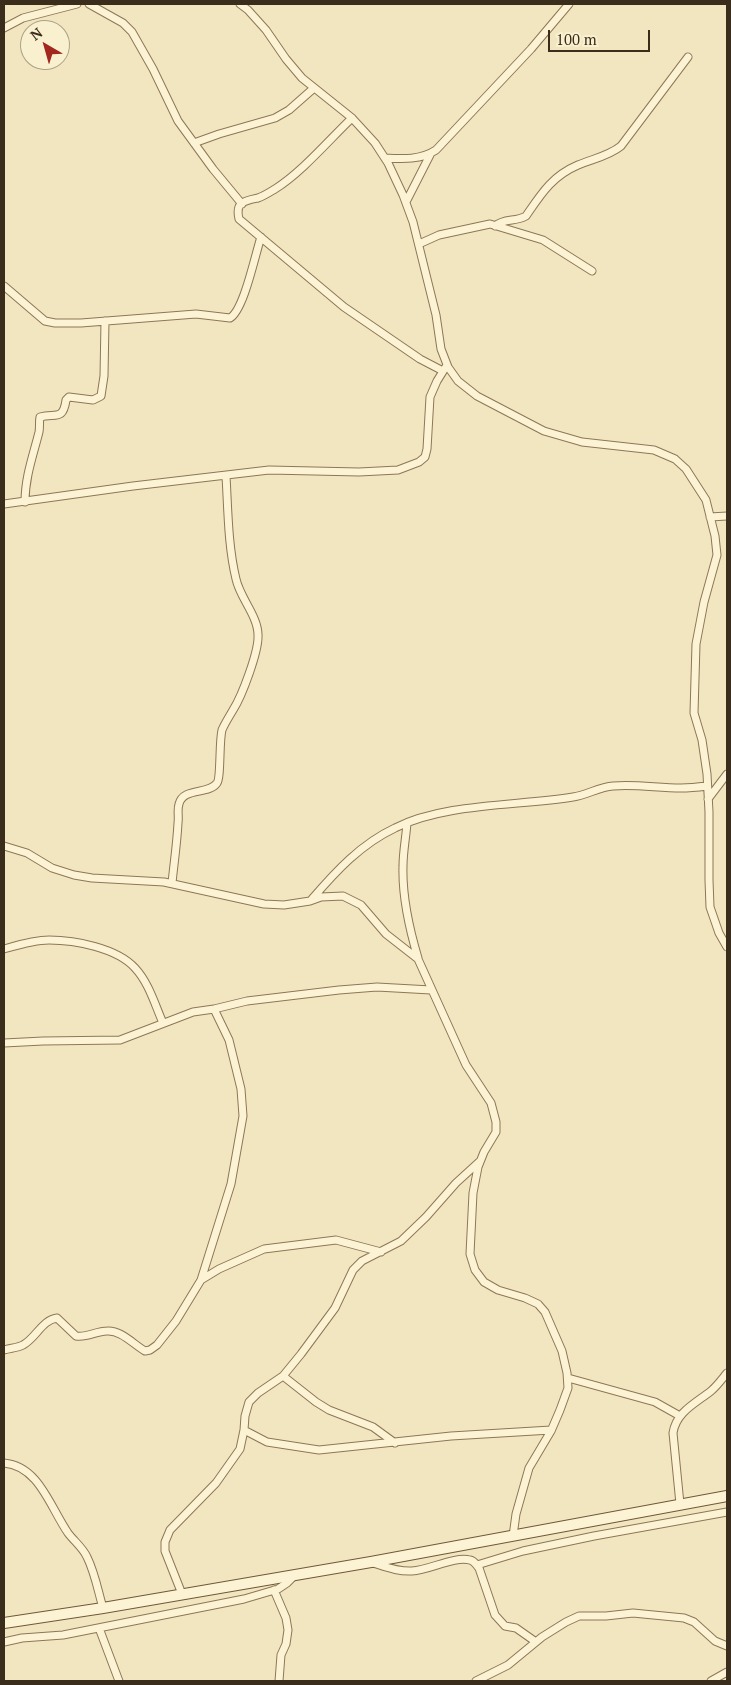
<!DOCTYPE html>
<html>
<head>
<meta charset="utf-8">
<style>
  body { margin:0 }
  #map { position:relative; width:731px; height:1685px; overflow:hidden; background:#f2e6c0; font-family:"PT Serif",serif }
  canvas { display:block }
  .frame { position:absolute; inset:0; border:5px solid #3b2d1c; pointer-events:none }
  .north { position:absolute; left:20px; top:20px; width:50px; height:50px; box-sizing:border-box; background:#f9f0d0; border:1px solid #ada288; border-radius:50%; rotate:322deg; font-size:14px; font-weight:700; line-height:20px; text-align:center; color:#3b2d1c }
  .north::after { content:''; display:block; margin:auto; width:18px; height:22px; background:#a2271f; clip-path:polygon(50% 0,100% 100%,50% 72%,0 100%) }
  .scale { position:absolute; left:548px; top:30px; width:102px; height:22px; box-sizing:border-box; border:2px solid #3b2d1c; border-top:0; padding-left:6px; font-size:15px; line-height:18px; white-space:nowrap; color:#3b2d1c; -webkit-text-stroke:4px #f9f0d0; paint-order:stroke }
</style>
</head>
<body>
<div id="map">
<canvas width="731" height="1685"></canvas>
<div class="frame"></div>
<div class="north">N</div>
<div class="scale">100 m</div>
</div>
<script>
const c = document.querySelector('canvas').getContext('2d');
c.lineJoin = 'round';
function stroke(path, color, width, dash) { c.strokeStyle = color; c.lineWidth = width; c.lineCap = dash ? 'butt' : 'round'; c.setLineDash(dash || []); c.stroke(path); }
const minor = new Path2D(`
  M 89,4 L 123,23 L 132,32 L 153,69 L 178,121 L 213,169 L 242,204
  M 240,4 L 248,10 L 266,30 L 286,59 L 302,78 L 352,118 L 375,143 L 388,163 L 403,195 L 413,222 L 436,315 L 441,349 L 448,367 L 458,381 L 477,396 L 544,431 L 582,442 L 654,450 L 675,459 L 686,469 L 706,500 L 715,536 L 717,555 L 704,602 L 696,644 L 694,713 L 702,740 L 707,774 L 709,812 L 709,880 L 710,907 L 719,933 L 727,947
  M 4,28 L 23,18 L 77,4
  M 352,118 C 328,141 302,172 275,189 C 270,192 264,196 258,198 C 244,201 235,202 239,219 L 344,307 L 420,359 L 443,371
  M 194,143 L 219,134 L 275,118 L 289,110 L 314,88
  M 385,158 C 403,159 421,160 436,150 L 531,49 L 569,4
  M 406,202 L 430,155
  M 495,226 C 504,218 516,222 526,216 C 541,194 552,176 578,165 C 592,159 609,156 621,146 L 688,57
  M 419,244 L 439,235 L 490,224 L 543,240 L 592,271
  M 4,286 L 45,321 L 55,323 L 81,323 L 196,314 L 230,318 C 244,310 255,255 261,237
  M 25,502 C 25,477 33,456 39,432 C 40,427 39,422 40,417 C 56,413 63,421 66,400 L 69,397 L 93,400 L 101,396 L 104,376 L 105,321
  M 4,504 L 133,486 L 269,470 L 359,472 L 398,470 L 419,462 L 425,457 L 427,449 L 430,397 L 437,381 L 447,365
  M 710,517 L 727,516
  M 708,799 L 727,774
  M 407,823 C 406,837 403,852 403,866 C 402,898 409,928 418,958
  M 4,846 L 27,853 L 52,868 L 74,875 L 92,878 L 164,882 L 264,904 L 284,905 L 310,901 L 321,897 L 343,896 L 361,905 L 386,934 L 418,959 L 466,1065 L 491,1103 L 496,1122 L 496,1132 L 484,1152 L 478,1167 L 473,1193 L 470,1254 L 475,1270 L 484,1282 L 498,1290 L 525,1298 L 538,1304 L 545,1312 L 562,1351 L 567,1373 L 568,1388 L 560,1410 L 551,1431 L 529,1468 L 516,1514 L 513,1536
  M 172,883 C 174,863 177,843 178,823 C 179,816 177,810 179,804 C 183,787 209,795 217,783 C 221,778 219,742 222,730 C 225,723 229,717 233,710 C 242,696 259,651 258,635 C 258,616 240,598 236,579 C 228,546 228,510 226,476
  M 312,899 C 336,871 361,844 395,828 C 444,803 518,806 573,797 C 587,795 599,787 613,786 C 636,784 658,788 681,788 C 690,788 699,787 707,786
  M 4,949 C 18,945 34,940 49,940 C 75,940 117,948 135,968 C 149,983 155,1005 163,1023
  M 4,1043 L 43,1041 L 120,1040 L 193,1012 L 214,1009 L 247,1001 L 339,990 L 377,987 L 431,990
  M 201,1280 L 231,1184 L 243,1116 L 241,1089 L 229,1040 L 214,1009
  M 4,1350 C 10,1348 17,1348 23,1345 C 36,1338 42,1320 57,1318 L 76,1336 C 87,1338 96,1331 107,1331 C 121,1330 133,1344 145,1351 L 150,1350 L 157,1345 L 176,1321 L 201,1280 L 219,1269 L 264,1249 L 336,1240 L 381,1252
  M 283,1376 L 316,1402 L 329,1410 L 373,1427 L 395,1443
  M 568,1378 L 655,1402 L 680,1416
  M 244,1430 L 267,1442 L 319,1450 L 451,1436 L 551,1430
  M 4,1463 C 39,1466 50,1507 68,1533 C 74,1541 83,1548 87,1557 C 95,1573 98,1591 103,1608
  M 680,1504 L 673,1433 C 676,1412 696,1403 711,1391 C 717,1386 722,1379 727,1373
  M 373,1563 C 386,1567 399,1572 412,1571 C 430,1570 454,1556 470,1560 C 475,1561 476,1565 479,1568 L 495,1615 L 505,1626 L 516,1628 L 536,1642
  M 477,1565 L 523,1551 L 594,1536 L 727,1512
  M 274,1590 L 286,1618 L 288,1630 L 286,1644 L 281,1655 L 279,1681
  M 182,1594 L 165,1551 L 165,1542 L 170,1530 L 216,1483 L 240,1449 L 244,1430 L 245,1416 L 249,1402 L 258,1393 L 283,1376 L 301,1354 L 335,1308 L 353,1270 L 362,1261 L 401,1241 L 426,1217 L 456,1183 L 479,1162
  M 99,1628 L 119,1681
  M 4,1642 L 22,1638 L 63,1635 L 244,1599 L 278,1589 L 287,1583 L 295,1575
  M 476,1681 L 508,1665 L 542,1637 L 566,1622 L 579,1616 L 606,1616 L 633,1613 L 684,1618 L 694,1622 L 715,1641 L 727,1646
  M 711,1681 L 727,1672`);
const secondary = new Path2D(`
  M 4,1623 L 103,1608 L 371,1562 L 727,1496`);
stroke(minor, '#8d7756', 9);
stroke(secondary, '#6f5839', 12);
stroke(minor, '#fcf3d4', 7);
stroke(secondary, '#fcf3d4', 10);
</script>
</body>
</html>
